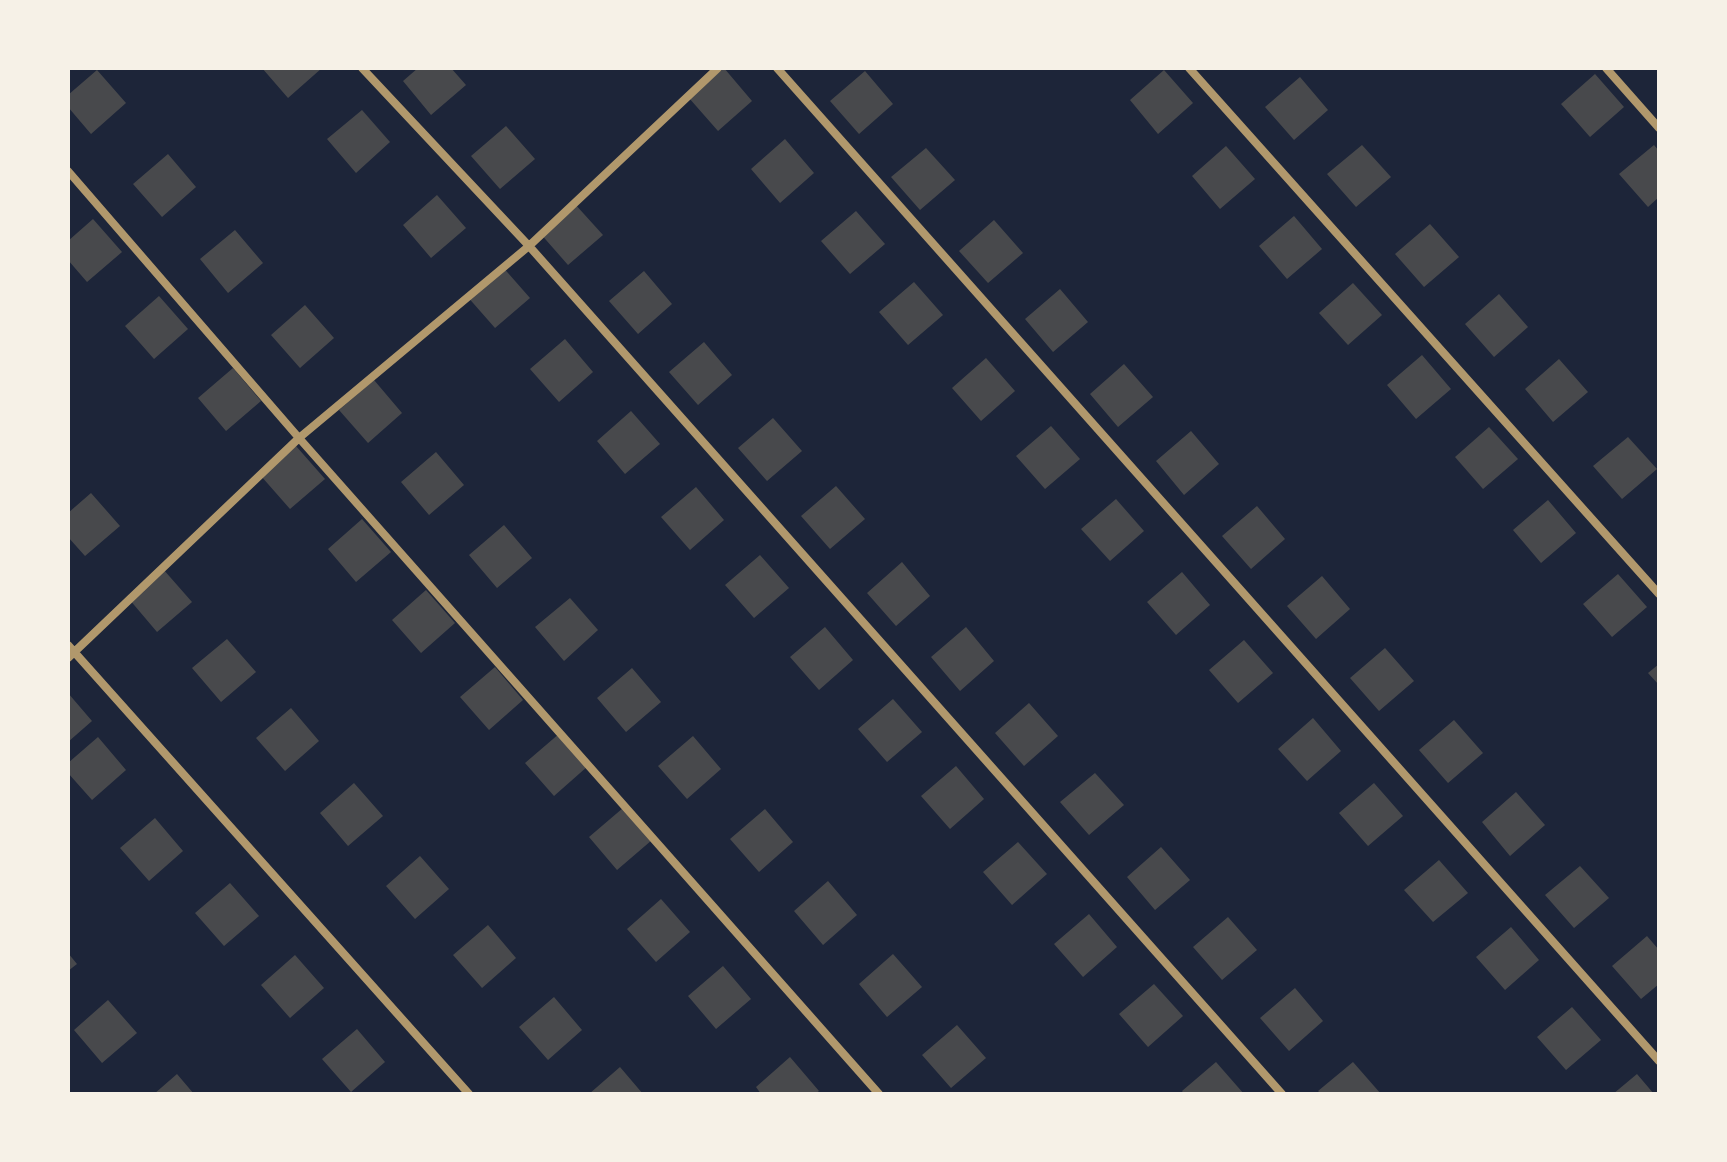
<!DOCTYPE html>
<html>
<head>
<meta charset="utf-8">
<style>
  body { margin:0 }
  #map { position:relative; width:1727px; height:1162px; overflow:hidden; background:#14213d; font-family:"Nunito Sans",sans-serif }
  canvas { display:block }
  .frame { position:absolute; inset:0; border:70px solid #f6f1e7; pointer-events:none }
</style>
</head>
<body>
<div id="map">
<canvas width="1727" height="1162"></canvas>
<div class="frame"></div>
</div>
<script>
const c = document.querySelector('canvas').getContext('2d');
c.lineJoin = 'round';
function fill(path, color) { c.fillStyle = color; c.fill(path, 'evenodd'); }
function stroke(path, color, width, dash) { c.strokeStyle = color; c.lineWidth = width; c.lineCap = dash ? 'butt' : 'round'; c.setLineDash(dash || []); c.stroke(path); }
fill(new Path2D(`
  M 68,68 L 1659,68 L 1659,1094 L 68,1094 Z`), '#1d2539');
fill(new Path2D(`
  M 262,68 L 322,68 L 288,98 Z
  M 418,68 L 451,68 L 466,85 L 431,115 L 403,81 Z
  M 724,68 L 752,101 L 718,131 L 689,98 Z
  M 97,70 L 126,103 L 91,134 L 68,107 L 68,95 Z
  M 1164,70 L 1193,103 L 1158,134 L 1130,100 Z
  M 865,71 L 893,104 L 859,134 L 830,101 Z
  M 1595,74 L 1624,107 L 1590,137 L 1561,104 Z
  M 1300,77 L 1328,110 L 1294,140 L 1265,107 Z
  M 362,110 L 390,142 L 356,173 L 327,139 Z
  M 506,126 L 535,159 L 500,189 L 471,156 Z
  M 785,139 L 814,173 L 780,203 L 751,169 Z
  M 1362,145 L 1391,177 L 1356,207 L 1327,174 Z
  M 1654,145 L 1659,151 L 1659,197 L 1648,207 L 1619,174 Z
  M 1226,146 L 1255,179 L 1220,209 L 1192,176 Z
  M 926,148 L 955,180 L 920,210 L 891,177 Z
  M 168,154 L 196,187 L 162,217 L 133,184 Z
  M 437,195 L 466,228 L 431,258 L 403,225 Z
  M 574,203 L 603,235 L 568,265 L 539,232 Z
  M 856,211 L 885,244 L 850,274 L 821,241 Z
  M 1294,216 L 1322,249 L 1287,279 L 1259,246 Z
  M 93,219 L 122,252 L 87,282 L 68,260 L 68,241 Z
  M 994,220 L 1023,253 L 988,283 L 959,251 Z
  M 1430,224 L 1459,257 L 1424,287 L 1395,254 Z
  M 235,230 L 263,263 L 228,293 L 200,259 Z
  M 501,265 L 530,298 L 495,328 L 466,295 Z
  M 644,271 L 672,304 L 638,334 L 609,301 Z
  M 914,282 L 943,315 L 908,345 L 879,312 Z
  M 1353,283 L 1382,315 L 1348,345 L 1319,313 Z
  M 1060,289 L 1088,322 L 1053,352 L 1025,319 Z
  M 1499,294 L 1528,327 L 1494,357 L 1465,324 Z
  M 159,296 L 188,329 L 154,359 L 125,326 Z
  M 305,305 L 334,338 L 300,368 L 271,335 Z
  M 565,339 L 593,372 L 559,402 L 530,369 Z
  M 704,342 L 732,375 L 698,405 L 669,372 Z
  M 1422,355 L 1451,389 L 1416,419 L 1387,385 Z
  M 986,358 L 1015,391 L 981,421 L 952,388 Z
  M 1559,359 L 1588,392 L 1553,422 L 1525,389 Z
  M 1124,364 L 1153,397 L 1118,427 L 1090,394 Z
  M 233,368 L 261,401 L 226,431 L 198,398 Z
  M 374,380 L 402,413 L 368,443 L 339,410 Z
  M 631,411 L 660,444 L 625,474 L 597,441 Z
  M 773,418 L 802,451 L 767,481 L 738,448 Z
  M 1051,426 L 1080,459 L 1045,489 L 1016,456 Z
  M 1489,427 L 1518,459 L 1483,489 L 1455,457 Z
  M 1191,431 L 1219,464 L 1184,495 L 1156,461 Z
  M 1628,437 L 1657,469 L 1622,499 L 1593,466 Z
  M 296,446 L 325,479 L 290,509 L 261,476 Z
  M 436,452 L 464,485 L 429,515 L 401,482 Z
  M 836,486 L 865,519 L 830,549 L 801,516 Z
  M 696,487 L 724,520 L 690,550 L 661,517 Z
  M 91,493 L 120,526 L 85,556 L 68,537 L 68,513 Z
  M 1116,499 L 1144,531 L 1110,561 L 1081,529 Z
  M 1548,500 L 1576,533 L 1541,563 L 1513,530 Z
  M 1257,506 L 1285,539 L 1251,569 L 1222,536 Z
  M 362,519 L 391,552 L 356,582 L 328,549 Z
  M 504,525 L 532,558 L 497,588 L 469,555 Z
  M 760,555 L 789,588 L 754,618 L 725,585 Z
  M 902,562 L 930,596 L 896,626 L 867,593 Z
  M 163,569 L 192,602 L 157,632 L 129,599 Z
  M 1182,572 L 1210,605 L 1176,635 L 1147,602 Z
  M 1618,574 L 1647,607 L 1612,637 L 1583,604 Z
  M 1322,576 L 1350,609 L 1316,639 L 1287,606 Z
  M 426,590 L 455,623 L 421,653 L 392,620 Z
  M 570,598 L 598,630 L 564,661 L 535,627 Z
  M 825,627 L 853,660 L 819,690 L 790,657 Z
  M 966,627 L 994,661 L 960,691 L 931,657 Z
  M 227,639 L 256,672 L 221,702 L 192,668 Z
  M 1244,640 L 1273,673 L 1238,703 L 1209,670 Z
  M 1385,648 L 1414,681 L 1379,711 L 1350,678 Z
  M 1659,664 L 1659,685 L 1648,673 Z
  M 495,667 L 523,700 L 489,730 L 460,697 Z
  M 632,668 L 661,702 L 626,732 L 597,698 Z
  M 68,693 L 92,721 L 68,742 Z
  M 893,699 L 922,732 L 887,762 L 858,729 Z
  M 1029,703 L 1058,736 L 1024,766 L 995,733 Z
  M 291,708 L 319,741 L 285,771 L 256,738 Z
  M 1313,718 L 1341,751 L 1307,781 L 1278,749 Z
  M 1454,720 L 1483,753 L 1448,783 L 1419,750 Z
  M 560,733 L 588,766 L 554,796 L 525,763 Z
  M 693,736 L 721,769 L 687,799 L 658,766 Z
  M 98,737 L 126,770 L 92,800 L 68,773 L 68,763 Z
  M 956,766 L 984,799 L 950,829 L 921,796 Z
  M 1095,773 L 1124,805 L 1089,835 L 1060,802 Z
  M 354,783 L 383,816 L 348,846 L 320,813 Z
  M 1374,783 L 1403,816 L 1368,846 L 1339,813 Z
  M 1516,792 L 1545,825 L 1510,856 L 1482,822 Z
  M 623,808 L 652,840 L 617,870 L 589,837 Z
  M 765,809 L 793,842 L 759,872 L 730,839 Z
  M 155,818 L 183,851 L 149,881 L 120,848 Z
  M 1018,842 L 1047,874 L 1012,905 L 983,872 Z
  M 1161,847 L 1190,880 L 1155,910 L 1127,877 Z
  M 420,856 L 449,889 L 415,919 L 386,886 Z
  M 1439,860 L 1468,893 L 1433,922 L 1404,890 Z
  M 1580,866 L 1609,898 L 1574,928 L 1545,895 Z
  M 828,881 L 857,915 L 823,945 L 794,911 Z
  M 230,883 L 259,916 L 224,946 L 195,913 Z
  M 661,899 L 690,932 L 656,962 L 627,929 Z
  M 1089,914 L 1117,947 L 1083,977 L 1054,944 Z
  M 1228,917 L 1257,950 L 1222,980 L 1193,947 Z
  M 488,925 L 516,958 L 482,988 L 453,955 Z
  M 1511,927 L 1539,960 L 1505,990 L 1476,957 Z
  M 1647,936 L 1659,950 L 1659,984 L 1641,999 L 1612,966 Z
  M 68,953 L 77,964 L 68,971 Z
  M 893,954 L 922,987 L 887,1017 L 859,984 Z
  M 295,955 L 324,988 L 290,1018 L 261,985 Z
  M 723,966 L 751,999 L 716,1029 L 688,996 Z
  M 1154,984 L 1183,1016 L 1148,1047 L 1119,1014 Z
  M 1295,988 L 1323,1021 L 1289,1051 L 1260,1018 Z
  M 554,997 L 582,1030 L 548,1060 L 519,1027 Z
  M 108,1000 L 137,1033 L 102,1063 L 74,1030 Z
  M 1572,1007 L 1601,1040 L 1566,1070 L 1537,1037 Z
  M 957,1025 L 986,1058 L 951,1088 L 922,1055 Z
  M 357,1029 L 385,1062 L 351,1092 L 322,1059 Z
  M 790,1057 L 819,1091 L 815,1094 L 761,1094 L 756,1087 Z
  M 1216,1062 L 1244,1094 L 1184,1094 L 1182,1091 Z
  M 1353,1062 L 1381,1094 L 1321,1094 L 1318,1091 Z
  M 620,1067 L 643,1094 L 589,1094 Z
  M 177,1074 L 194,1094 L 154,1094 Z
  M 1637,1074 L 1654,1094 L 1613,1094 Z`), '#48494c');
stroke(new Path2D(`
  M 362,68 L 529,246 L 1282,1094
  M 777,68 L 1659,1061
  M 1189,68 L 1659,594
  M 1606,68 L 1659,128
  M 68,171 L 299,438 L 879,1094
  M 68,645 L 469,1094
  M 68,658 L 299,438 L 529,246 L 718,68`), '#b1986c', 8);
</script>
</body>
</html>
